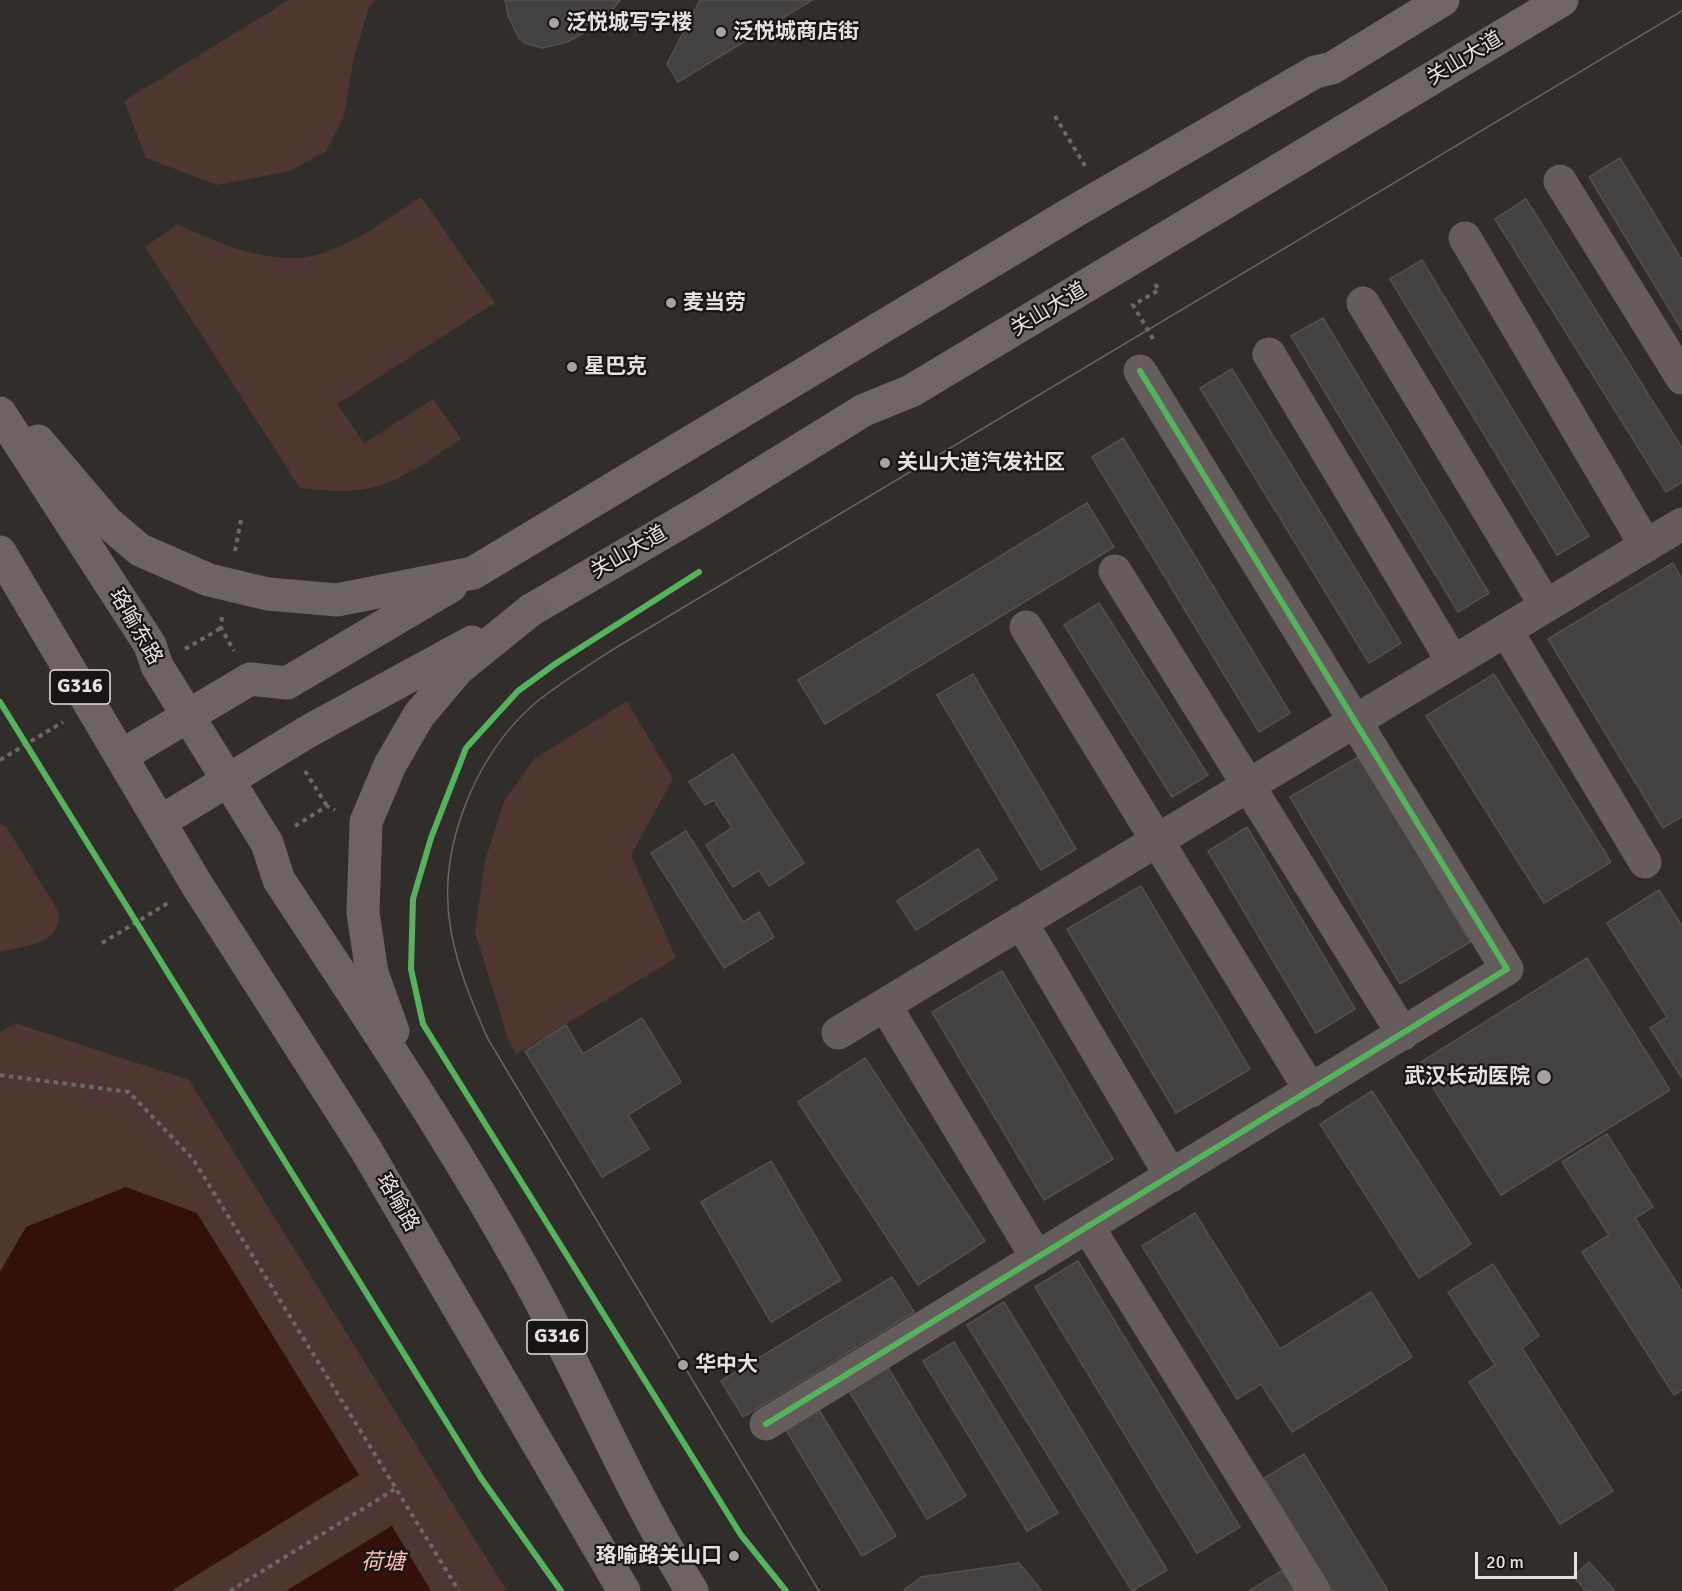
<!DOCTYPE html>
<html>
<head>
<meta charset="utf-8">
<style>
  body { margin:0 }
  #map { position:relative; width:1682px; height:1591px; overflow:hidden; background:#302d2b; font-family:Signika,sans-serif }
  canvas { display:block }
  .scale { position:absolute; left:1475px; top:1552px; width:102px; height:27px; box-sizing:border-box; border:3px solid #e5e1e0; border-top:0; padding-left:8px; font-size:18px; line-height:21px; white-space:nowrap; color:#e5e1e0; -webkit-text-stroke:4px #171514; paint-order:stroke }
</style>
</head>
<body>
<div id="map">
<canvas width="1682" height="1591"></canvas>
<div class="scale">20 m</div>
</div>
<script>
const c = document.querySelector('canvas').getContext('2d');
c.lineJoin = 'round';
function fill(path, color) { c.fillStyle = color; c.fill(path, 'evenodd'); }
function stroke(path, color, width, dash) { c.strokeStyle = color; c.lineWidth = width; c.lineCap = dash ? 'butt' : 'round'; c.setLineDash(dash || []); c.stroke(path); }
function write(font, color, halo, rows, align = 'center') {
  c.font = font + ' Signika,"Noto Sans SC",sans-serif'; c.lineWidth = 4.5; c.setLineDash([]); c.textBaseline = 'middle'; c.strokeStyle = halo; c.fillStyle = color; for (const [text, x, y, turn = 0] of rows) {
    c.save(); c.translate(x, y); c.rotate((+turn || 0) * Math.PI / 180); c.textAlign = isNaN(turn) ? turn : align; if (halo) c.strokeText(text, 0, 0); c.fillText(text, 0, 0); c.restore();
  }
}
fill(new Path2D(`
  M 289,0 L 375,0 L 369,7 L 354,57 L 344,117 L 326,151 L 290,171 L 217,185 L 146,158 L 124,101 Z
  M 421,197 L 495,303 L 337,404 L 364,443 L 433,399 L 461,439 C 434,456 406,479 375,487 C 350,494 324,490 300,488 L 145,247 L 177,224 C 219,244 279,270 326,252 C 361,239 391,217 421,197 Z
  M 627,701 L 673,779 L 631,855 L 676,958 L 516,1054 L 509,1042 L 475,932 L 485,861 L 504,801 L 534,759 Z
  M 0,823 L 7,828 L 59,912 C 61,945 26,945 0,952 Z
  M 15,1023 L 189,1080 L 507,1591 L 431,1591 L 391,1526 L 286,1591 L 171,1591 L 359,1474 L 27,1227 L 0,1272 L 0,1032 Z`), '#4e372f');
fill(new Path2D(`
  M 126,1187 L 197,1213 L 359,1475 L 171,1591 L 0,1591 L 0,1272 L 26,1227 Z
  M 392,1526 L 431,1591 L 286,1591 Z`), '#331108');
const building = new Path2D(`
  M 505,0 L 620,0 L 609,14 L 589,30 L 567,42 L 542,48 L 525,43 L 519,38 L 508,16 Z
  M 700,0 L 812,0 L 678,82 L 667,64 Z
  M 1620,158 L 1682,260 L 1682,330 L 1589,177 Z
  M 1526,199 L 1682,448 L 1682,482 L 1666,492 L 1495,219 Z
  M 1422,260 L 1589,536 L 1557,555 L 1390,279 Z
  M 1323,318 L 1489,593 L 1458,612 L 1291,336 Z
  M 1232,369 L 1401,643 L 1369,663 L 1200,388 Z
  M 1123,438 L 1290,713 L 1259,732 L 1092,457 Z
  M 1087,503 L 1114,547 L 825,724 L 798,680 Z
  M 1673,563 L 1682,579 L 1682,817 L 1663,828 L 1548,639 Z
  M 1099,603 L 1208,775 L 1172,797 L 1064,625 Z
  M 973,674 L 1076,849 L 1041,870 L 937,695 Z
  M 1494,674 L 1611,862 L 1544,903 L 1426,716 Z
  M 733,754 L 804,863 L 769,886 L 759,870 L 733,887 L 706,845 L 732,828 L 714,800 L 705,805 L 689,782 Z
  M 1360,756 L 1470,942 L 1400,984 L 1290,797 Z
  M 1247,827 L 1355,1009 L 1316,1033 L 1208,851 Z
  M 686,831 L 743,922 L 759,912 L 774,937 L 724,968 L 651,853 Z
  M 978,849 L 997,879 L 916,930 L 897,901 Z
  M 1141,886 L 1250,1069 L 1176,1113 L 1067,929 Z
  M 1659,890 L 1682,926 L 1682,1078 L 1650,1028 L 1667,1017 L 1607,923 Z
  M 1587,958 L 1670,1090 L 1501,1195 L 1418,1064 Z
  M 1002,971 L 1113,1159 L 1044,1200 L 932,1012 Z
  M 642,1018 L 681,1082 L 628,1115 L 649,1149 L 602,1177 L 525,1051 L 566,1025 L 583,1054 Z
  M 865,1058 L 985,1241 L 918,1285 L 798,1102 Z
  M 1372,1091 L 1471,1244 L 1419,1278 L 1320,1124 Z
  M 1607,1134 L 1653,1207 L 1635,1218 L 1682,1291 L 1682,1390 L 1674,1395 L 1582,1252 L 1609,1235 L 1562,1162 Z
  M 771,1161 L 841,1280 L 771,1322 L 701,1202 Z
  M 1195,1213 L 1280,1349 L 1371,1292 L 1412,1357 L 1292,1432 L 1261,1384 L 1237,1399 L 1142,1246 Z
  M 1078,1261 L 1240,1527 L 1197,1553 L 1035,1287 Z
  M 1493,1264 L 1539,1336 L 1522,1348 L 1613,1491 L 1560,1524 L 1469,1382 L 1495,1365 L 1448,1292 Z
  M 892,1277 L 914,1312 L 743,1417 L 721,1381 Z
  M 1004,1302 L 1167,1570 L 1132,1591 L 967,1325 Z
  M 954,1342 L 1058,1513 L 1027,1531 L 923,1361 Z
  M 887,1366 L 966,1496 L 927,1519 L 848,1389 Z
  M 816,1405 L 896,1536 L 862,1556 L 783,1425 Z
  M 1304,1454 L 1388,1591 L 1332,1591 L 1264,1478 Z
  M 1589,1562 L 1615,1591 L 1586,1591 L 1573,1576 Z
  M 1019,1563 L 1042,1591 L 903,1591 L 921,1577 Z
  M 1283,1570 L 1295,1591 L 1249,1591 Z`);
fill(building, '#444241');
stroke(building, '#52504e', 1.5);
stroke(new Path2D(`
  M 1055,116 L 1085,166
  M 1153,339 L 1133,305 L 1159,290 L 1155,284
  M 235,551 L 241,520
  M 222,617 L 221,628 L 234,651
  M 185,649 L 221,628
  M 0,760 L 63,722
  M 305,771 L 327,806
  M 295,826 L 327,806 L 335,810
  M 102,943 L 168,903
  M 0,1075 L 129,1092 L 193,1159 L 459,1591
  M 230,1591 L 395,1489`), '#6d6867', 4, [4.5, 4.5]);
stroke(new Path2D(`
  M 1560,181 L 1682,378
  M 1465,238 L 1646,546
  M 1363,303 L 1546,606
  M 1269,354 L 1453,662
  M 1115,571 L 1403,1034
  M 1026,627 L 1311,1091
  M 1506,630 L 1645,862
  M 1021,922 L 1171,1176
  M 885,1005 L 1037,1258
  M 838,1033 L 1682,524
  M 766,1424 L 1507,969 L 1140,371`), '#645d5b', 33);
stroke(new Path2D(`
  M 1088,1227 L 1314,1591`), '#645d5b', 33);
stroke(new Path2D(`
  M 473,573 L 1075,211 L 1315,72 L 1332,68 L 1443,0
  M 531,610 L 702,510 L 864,410 L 911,391 L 1562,0`), '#6e6663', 33);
stroke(new Path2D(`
  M 0,413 L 150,645 L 157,666 L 267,843 L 279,880 C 366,1013 456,1146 533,1287 C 588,1388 631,1493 692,1591
  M 38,441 L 107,522 L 140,550 L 209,580 L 268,594 L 337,600 L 473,573
  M 0,552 L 197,885 L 365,1148 L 624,1591
  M 121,756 L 250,679 L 287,683 L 451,586
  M 160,822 L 307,732 L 472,642
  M 393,1031 L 372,973 L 363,913 L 366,822 L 390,765 L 419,715 L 458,669 L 531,610`), '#6c6462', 33);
stroke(new Path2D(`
  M 819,1591 L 488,1039 C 472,1003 458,969 451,931 C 436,851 474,757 534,704 C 560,683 589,665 617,647 L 1682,11`), '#676462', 1.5);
stroke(new Path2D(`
  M 699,572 L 555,664 L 518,691 L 466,748 L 431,838 L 413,899 L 411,969 L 423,1024 L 741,1535 L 786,1591
  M 0,702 L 481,1478 L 561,1591
  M 766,1424 L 1507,969 L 1140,371`), '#56b35d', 6);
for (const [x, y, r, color] of [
  [554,23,6,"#a6a2a1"],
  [721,32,6,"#a6a2a1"],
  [671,303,6,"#a6a2a1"],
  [572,367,6,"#a6a2a1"],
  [885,463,6,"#a6a2a1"],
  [1544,1077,8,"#a6a2a1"],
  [683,1365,6,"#a6a2a1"],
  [734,1556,6,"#a6a2a1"]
]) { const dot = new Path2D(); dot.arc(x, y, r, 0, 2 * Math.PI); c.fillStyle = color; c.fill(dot); stroke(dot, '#171514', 2); }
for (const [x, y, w] of [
  [80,687,60],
  [557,1337,60]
]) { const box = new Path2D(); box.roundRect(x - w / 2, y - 17, w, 34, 4.5); c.fillStyle = '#171514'; c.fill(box); stroke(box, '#e5e1e0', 1.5); }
write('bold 20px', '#e5e1e0', null, [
  ["G316",80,687],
  ["G316",557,1337]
]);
write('bold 21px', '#e5e1e0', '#171514', [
  ["泛悦城写字楼",566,23],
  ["泛悦城商店街",733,32],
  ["麦当劳",683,303],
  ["星巴克",584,367],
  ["关山大道汽发社区",897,463],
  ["武汉长动医院",1530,1077,"right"],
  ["华中大",695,1365],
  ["珞喻路关山口",722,1556,"right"]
], 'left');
write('21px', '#e5e1e0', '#171514', [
  ["关山大道",1465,59,-31],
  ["关山大道",1049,310,-31],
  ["关山大道",629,553,-30],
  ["珞喻东路",135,627,60],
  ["珞喻路",397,1203,60]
]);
write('italic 22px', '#fdc0af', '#171514', [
  ["荷塘",383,1563]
]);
</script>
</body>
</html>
